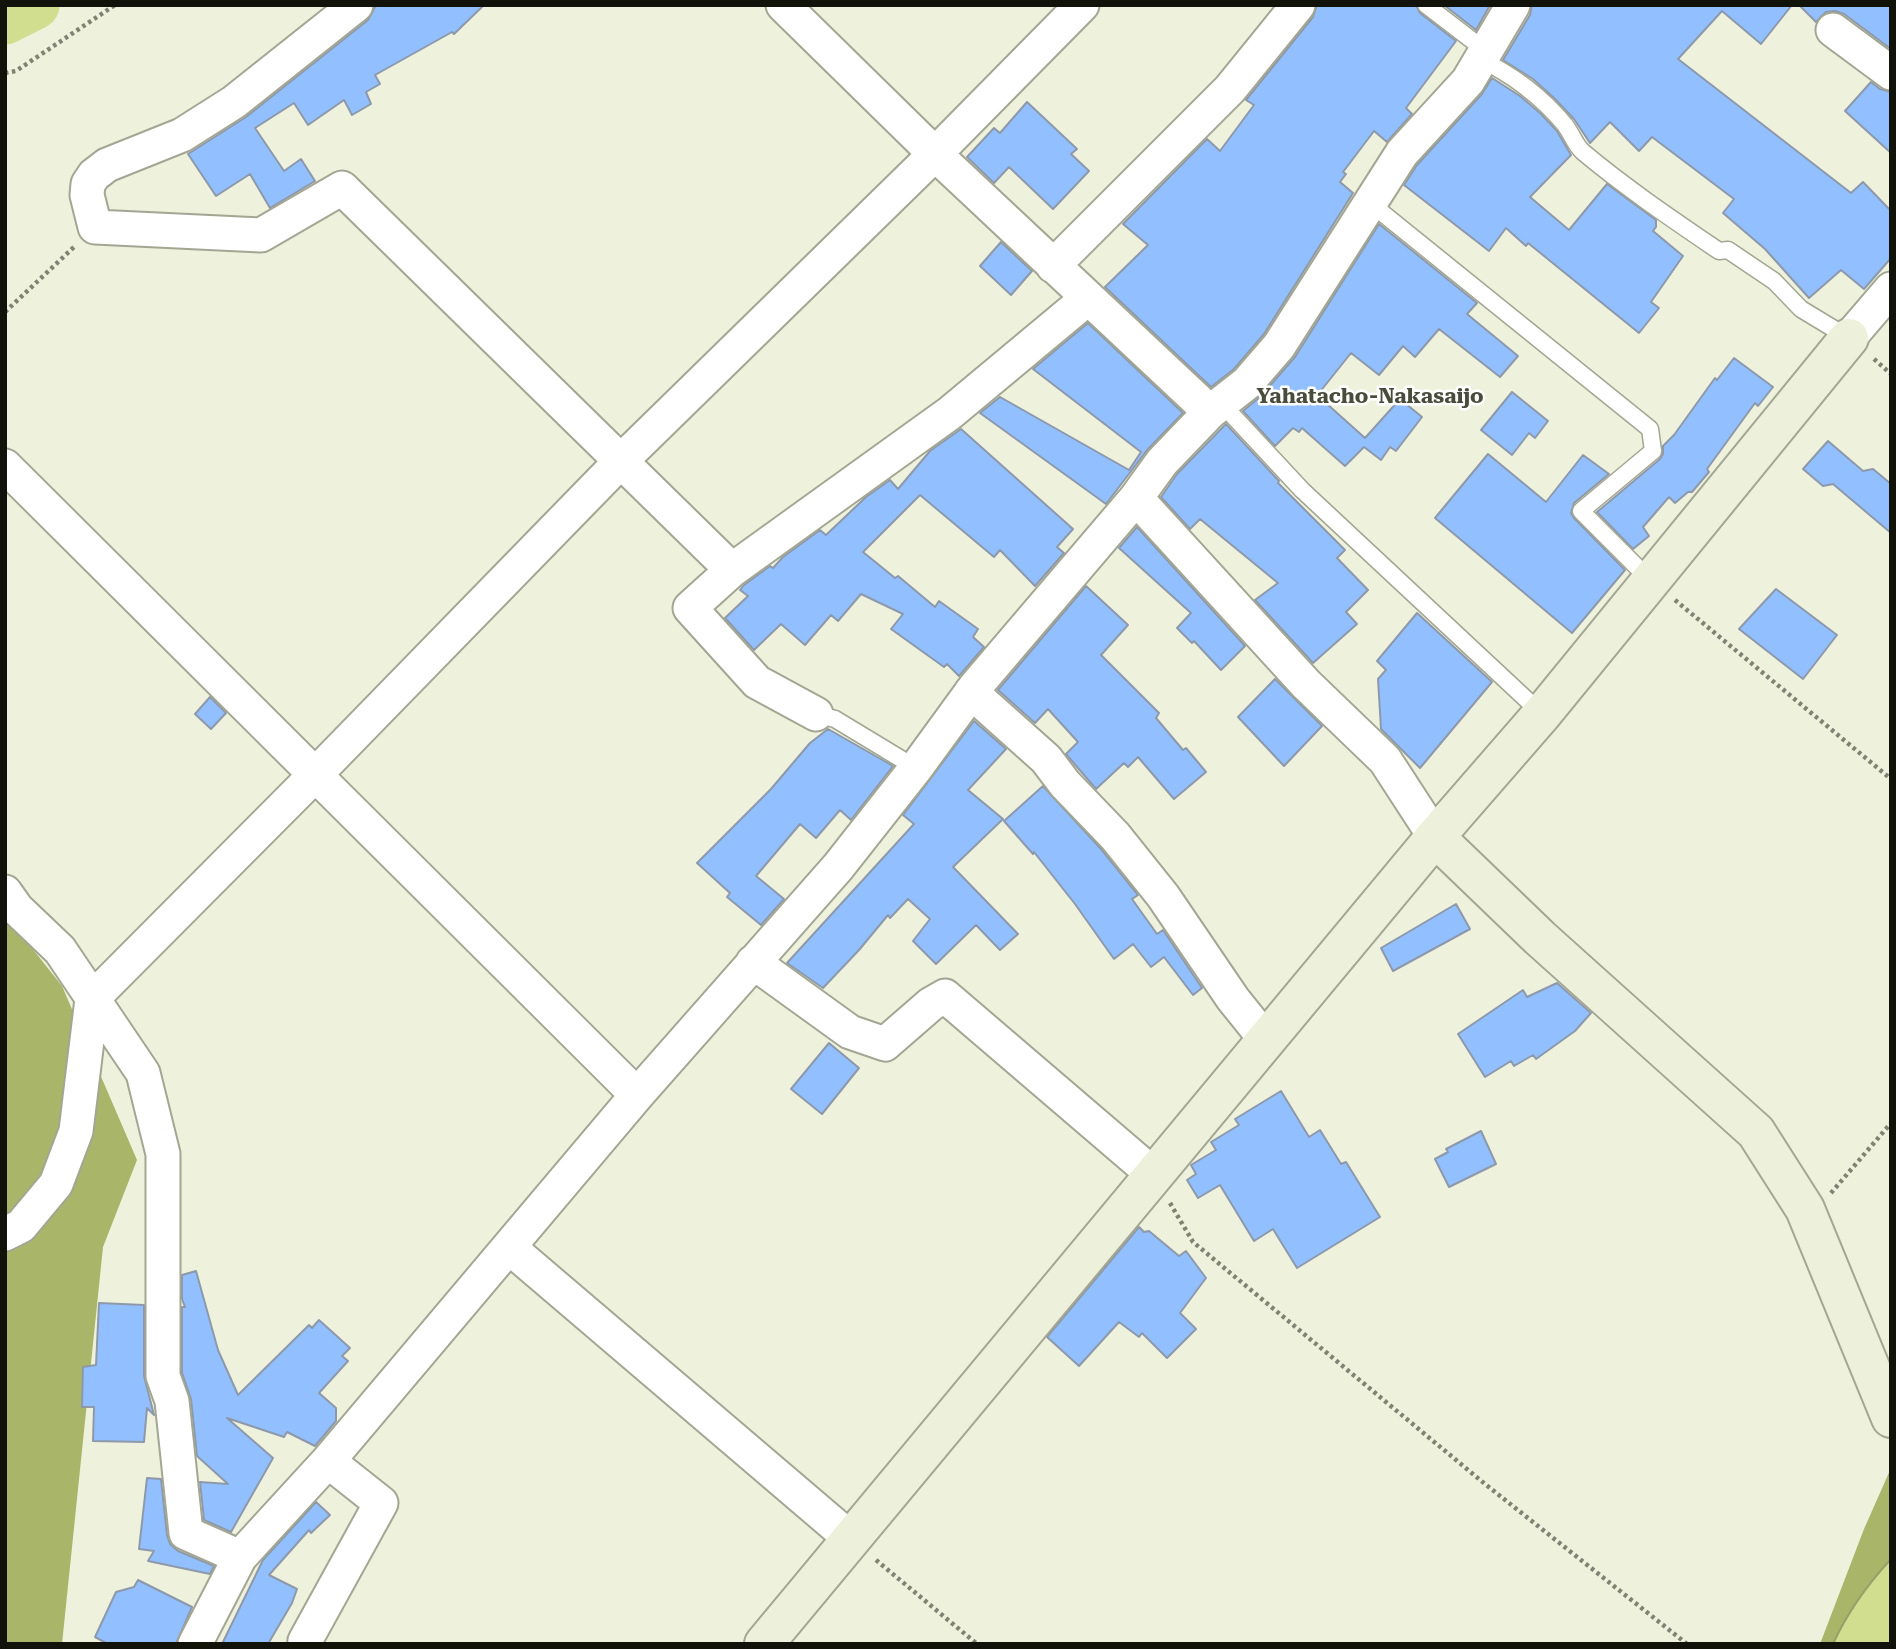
<!DOCTYPE html>
<html>
<head>
<meta charset="utf-8">
<style>
  body { margin:0 }
  #map { position:relative; width:1896px; height:1649px; overflow:hidden; background:#eef2dd; font-family:"Roboto Serif",serif }
  canvas { display:block }
  .frame { position:absolute; inset:0; border:7px solid #11130b; pointer-events:none }
</style>
</head>
<body>
<div id="map">
<canvas width="1896" height="1649"></canvas>
<div class="frame"></div>
</div>
<script>
const c = document.querySelector('canvas').getContext('2d');
c.lineJoin = 'round';
function fill(path, color) { c.fillStyle = color; c.fill(path, 'evenodd'); }
function stroke(path, color, width, dash) { c.strokeStyle = color; c.lineWidth = width; c.lineCap = dash ? 'butt' : 'round'; c.setLineDash(dash || []); c.stroke(path); }
function write(font, color, halo, rows, align = 'center') {
  c.font = font + ' "Roboto Serif",serif'; c.lineWidth = 5; c.setLineDash([]); c.textBaseline = 'middle'; c.strokeStyle = halo; c.fillStyle = color; for (const [text, x, y, turn = 0] of rows) {
    c.save(); c.translate(x, y); c.rotate((+turn || 0) * Math.PI / 180); c.textAlign = isNaN(turn) ? turn : align; if (halo) c.strokeText(text, 0, 0); c.fillText(text, 0, 0); c.restore();
  }
}
fill(new Path2D(`
  M 5,914 L 62,986 L 137,1160 L 103,1247 L 62,1644 L 5,1644 Z
  M 1891,1468 L 1891,1644 L 1820,1644 L 1864,1529 Z`), '#a9b568');
const water = new Path2D(`
  M 1891,1559 L 1891,1644 L 1833,1644 C 1848,1611 1867,1585 1891,1559 Z`);
fill(water, '#d1de8f');
stroke(water, '#97a167', 2);
stroke(new Path2D(`
  M 5,20 L 35,5`), '#d1de8f', 49);
const building = new Path2D(`
  M 376,5 L 484,5 L 454,34 L 452,32 L 375,75 L 380,84 L 366,92 L 371,104 L 352,115 L 344,100 L 308,125 L 294,103 L 255,128 L 284,171 L 301,159 L 315,181 L 270,208 L 250,174 L 216,196 L 188,154 L 246,117 L 368,20 Z
  M 1317,5 L 1416,5 L 1420,13 L 1456,41 L 1406,108 L 1412,114 L 1387,142 L 1374,131 L 1343,172 L 1346,174 L 1340,182 L 1353,193 L 1264,334 L 1234,369 L 1211,387 L 1105,287 L 1148,245 L 1123,224 L 1207,139 L 1220,151 L 1254,105 L 1246,100 L 1313,17 Z
  M 1444,5 L 1490,5 L 1476,30 Z
  M 1532,5 L 1792,5 L 1761,44 L 1722,11 L 1678,59 L 1851,193 L 1863,182 L 1891,211 L 1891,258 L 1864,289 L 1841,270 L 1809,298 L 1765,249 L 1723,213 L 1734,199 L 1652,137 L 1639,151 L 1610,122 L 1590,143 L 1574,119 L 1554,98 L 1533,79 L 1503,60 L 1530,15 Z
  M 1799,5 L 1891,5 L 1891,49 L 1844,14 L 1835,11 L 1826,12 L 1816,22 Z
  M 1492,78 L 1520,96 L 1540,113 L 1557,131 L 1571,155 L 1530,197 L 1569,230 L 1607,184 L 1656,220 L 1656,227 L 1653,231 L 1683,256 L 1651,302 L 1659,308 L 1639,333 L 1528,243 L 1526,246 L 1506,228 L 1489,251 L 1404,185 L 1417,165 L 1482,94 Z
  M 1871,82 L 1880,89 L 1891,92 L 1891,153 L 1845,111 Z
  M 1027,102 L 1077,149 L 1071,154 L 1089,171 L 1053,209 L 1009,167 L 994,183 L 967,157 L 994,128 L 1000,133 Z
  M 1379,224 L 1477,303 L 1467,314 L 1518,356 L 1500,377 L 1439,329 L 1415,357 L 1403,346 L 1379,375 L 1351,353 L 1319,393 L 1329,402 L 1327,404 L 1365,438 L 1400,399 L 1422,417 L 1396,451 L 1390,447 L 1381,460 L 1364,447 L 1345,466 L 1302,428 L 1299,432 L 1293,428 L 1275,446 L 1243,411 L 1261,396 L 1295,357 Z
  M 1001,242 L 1032,271 L 1011,295 L 980,266 Z
  M 1088,323 L 1183,413 L 1148,449 L 1106,504 L 980,413 L 1000,397 L 1129,470 L 1141,452 L 1033,369 Z
  M 1734,358 L 1773,387 L 1758,406 L 1755,403 L 1707,469 L 1709,472 L 1692,492 L 1688,492 L 1675,503 L 1669,497 L 1643,527 L 1649,536 L 1633,549 L 1597,512 L 1660,459 L 1663,454 L 1663,446 L 1674,435 L 1715,378 L 1717,380 Z
  M 1512,392 L 1548,421 L 1535,438 L 1529,433 L 1512,455 L 1481,430 Z
  M 1226,424 L 1279,481 L 1278,483 L 1345,550 L 1337,558 L 1368,590 L 1346,612 L 1357,624 L 1313,663 L 1255,600 L 1278,583 L 1200,519 L 1190,529 L 1161,497 L 1177,474 Z
  M 961,429 L 1073,529 L 1057,547 L 1064,553 L 1035,586 L 1000,550 L 994,557 L 920,495 L 863,552 L 895,578 L 898,576 L 935,607 L 939,601 L 978,629 L 973,637 L 984,647 L 959,676 L 947,664 L 944,667 L 891,629 L 903,614 L 861,594 L 838,621 L 831,615 L 805,645 L 781,624 L 754,650 L 725,618 L 748,596 L 740,590 L 744,585 L 770,566 L 773,568 L 783,557 L 820,530 L 826,535 L 866,497 L 890,480 L 898,489 L 930,451 Z
  M 1828,441 L 1863,471 L 1873,469 L 1891,484 L 1891,533 L 1833,484 L 1823,486 L 1803,469 Z
  M 1488,454 L 1546,502 L 1583,455 L 1609,474 L 1574,503 L 1571,513 L 1574,518 L 1625,570 L 1572,633 L 1435,518 Z
  M 1137,527 L 1245,646 L 1221,670 L 1194,641 L 1192,643 L 1177,628 L 1191,613 L 1119,548 Z
  M 1086,586 L 1128,625 L 1101,655 L 1159,713 L 1156,718 L 1183,750 L 1186,748 L 1206,772 L 1174,799 L 1138,757 L 1128,767 L 1124,763 L 1096,789 L 1066,754 L 1078,742 L 1048,709 L 1035,723 L 998,690 Z
  M 1776,589 L 1837,635 L 1803,679 L 1739,629 Z
  M 1417,613 L 1492,682 L 1420,768 L 1381,729 L 1378,679 L 1386,670 L 1377,661 Z
  M 1275,679 L 1322,726 L 1284,766 L 1238,717 Z
  M 210,697 L 226,713 L 211,729 L 195,714 Z
  M 974,721 L 1006,749 L 968,790 L 1003,819 L 953,867 L 1018,934 L 1000,950 L 976,925 L 936,964 L 913,941 L 930,919 L 908,899 L 890,918 L 888,915 L 859,950 L 823,988 L 787,963 L 914,824 L 903,815 Z
  M 828,729 L 893,766 L 851,820 L 840,810 L 816,838 L 800,824 L 756,876 L 784,899 L 761,925 L 727,897 L 730,893 L 697,863 L 771,789 L 810,743 Z
  M 1043,786 L 1101,849 L 1138,895 L 1132,899 L 1157,934 L 1163,930 L 1202,988 L 1193,995 L 1164,957 L 1151,967 L 1133,944 L 1114,959 L 1075,904 L 1034,852 L 1033,854 L 1004,821 Z
  M 1456,904 L 1470,929 L 1393,971 L 1381,948 Z
  M 1557,983 L 1591,1013 L 1575,1031 L 1536,1059 L 1533,1055 L 1514,1066 L 1511,1061 L 1485,1077 L 1458,1034 L 1523,990 L 1527,997 Z
  M 829,1043 L 859,1068 L 822,1114 L 791,1089 Z
  M 1281,1091 L 1309,1137 L 1320,1130 L 1341,1164 L 1346,1162 L 1380,1217 L 1297,1268 L 1273,1229 L 1254,1241 L 1220,1185 L 1198,1198 L 1187,1180 L 1196,1174 L 1191,1165 L 1216,1150 L 1211,1142 L 1239,1125 L 1235,1119 Z
  M 1481,1131 L 1496,1164 L 1449,1187 L 1435,1159 L 1448,1152 L 1446,1149 Z
  M 1139,1227 L 1144,1232 L 1149,1231 L 1179,1256 L 1186,1251 L 1206,1278 L 1180,1313 L 1196,1329 L 1167,1358 L 1142,1333 L 1139,1337 L 1119,1322 L 1079,1366 L 1047,1337 Z
  M 196,1271 L 218,1350 L 238,1395 L 309,1325 L 312,1328 L 319,1320 L 350,1348 L 342,1356 L 348,1361 L 319,1393 L 336,1408 L 336,1421 L 315,1446 L 287,1432 L 284,1437 L 227,1418 L 273,1458 L 231,1532 L 204,1520 L 200,1482 L 228,1484 L 197,1456 L 191,1399 L 182,1373 L 182,1307 L 185,1307 L 182,1299 L 182,1275 Z
  M 99,1303 L 144,1305 L 144,1376 L 154,1415 L 147,1408 L 144,1442 L 93,1441 L 94,1407 L 82,1407 L 83,1367 L 96,1365 Z
  M 147,1478 L 161,1479 L 167,1535 L 170,1544 L 178,1551 L 214,1566 L 210,1574 L 148,1561 L 154,1551 L 139,1549 Z
  M 316,1502 L 330,1515 L 311,1533 L 309,1530 L 269,1575 L 297,1589 L 292,1603 L 268,1644 L 222,1644 L 263,1560 Z
  M 138,1580 L 192,1607 L 176,1644 L 108,1644 L 95,1637 L 116,1592 L 134,1587 Z`);
fill(building, '#92bfff');
stroke(building, '#8d99aa', 2);
const lane = new Path2D(`
  M 1426,5 L 1486,51
  M 1481,60 C 1512,74 1543,98 1565,125 C 1572,134 1575,145 1583,152 C 1626,188 1672,219 1719,251 L 1728,250 L 1774,281 L 1801,309 L 1849,338
  M 1370,203 L 1650,429 L 1653,451 L 1581,511 L 1650,580
  M 1222,404 L 1302,490 L 1542,714
  M 816,714 L 835,719 L 916,768`);
const street = new Path2D(`
  M 356,5 L 234,102 L 182,135 L 107,165 L 94,175 L 88,184 L 87,195 L 95,227 L 261,235 L 342,188 L 732,570 L 950,413 L 1088,298
  M 783,5 L 935,154 L 1210,412
  M 1833,30 L 1891,73
  M 1053,266 L 1230,89 L 1298,5
  M 1849,338 L 1891,289
  M 5,466 L 637,1095
  M 1136,498 L 1306,684 L 1385,760 L 1435,837
  M 732,570 L 690,608 L 757,682 L 816,714
  M 971,692 L 1046,759 L 1065,784 L 1115,836 L 1163,896 L 1233,999 L 1266,1040
  M 5,892 L 17,909 L 60,950 L 143,1073 L 163,1154 L 163,1376 L 172,1401 L 186,1533 L 240,1557
  M 753,962 L 850,1032 L 885,1044 L 931,1004 L 945,996 L 1154,1175
  M 5,1234 L 21,1226 L 56,1184 L 76,1131 L 92,999 L 314,776 L 622,460 L 935,154 L 1082,5
  M 510,1248 L 851,1539
  M 195,1644 L 240,1557 L 328,1461 L 637,1095 L 838,867 L 916,768 L 975,687 L 1136,498 L 1162,462 L 1210,412 L 1247,383 L 1279,346 L 1402,153 L 1468,81 L 1513,5
  M 307,1644 L 305,1641 L 381,1503 L 328,1461`);
const secondary = new Path2D(`
  M 1435,837 L 1540,938 L 1756,1132 L 1805,1209 L 1891,1418
  M 764,1644 L 1435,837 L 1542,714 L 1849,338`);
stroke(lane, '#a2a692', 19);
stroke(street, '#a2a692', 37);
stroke(secondary, '#a2a692', 42);
stroke(new Path2D(`
  M 5,73 L 16,71 L 115,5
  M 5,312 L 74,247
  M 1874,359 L 1891,374
  M 1675,600 L 1891,779
  M 1831,1193 L 1891,1123
  M 1170,1203 L 1193,1242 L 1485,1484 L 1687,1644
  M 876,1560 L 977,1644`), '#808374', 4.5, [3.5, 3.5]);
stroke(lane, '#fff', 16);
stroke(street, '#fff', 33);
stroke(secondary, '#edf1db', 38);
write('bold 21px', '#494c3a', '#fff', [
  ["Yahatacho-Nakasaijo",1370,397]
]);
</script>
</body>
</html>
